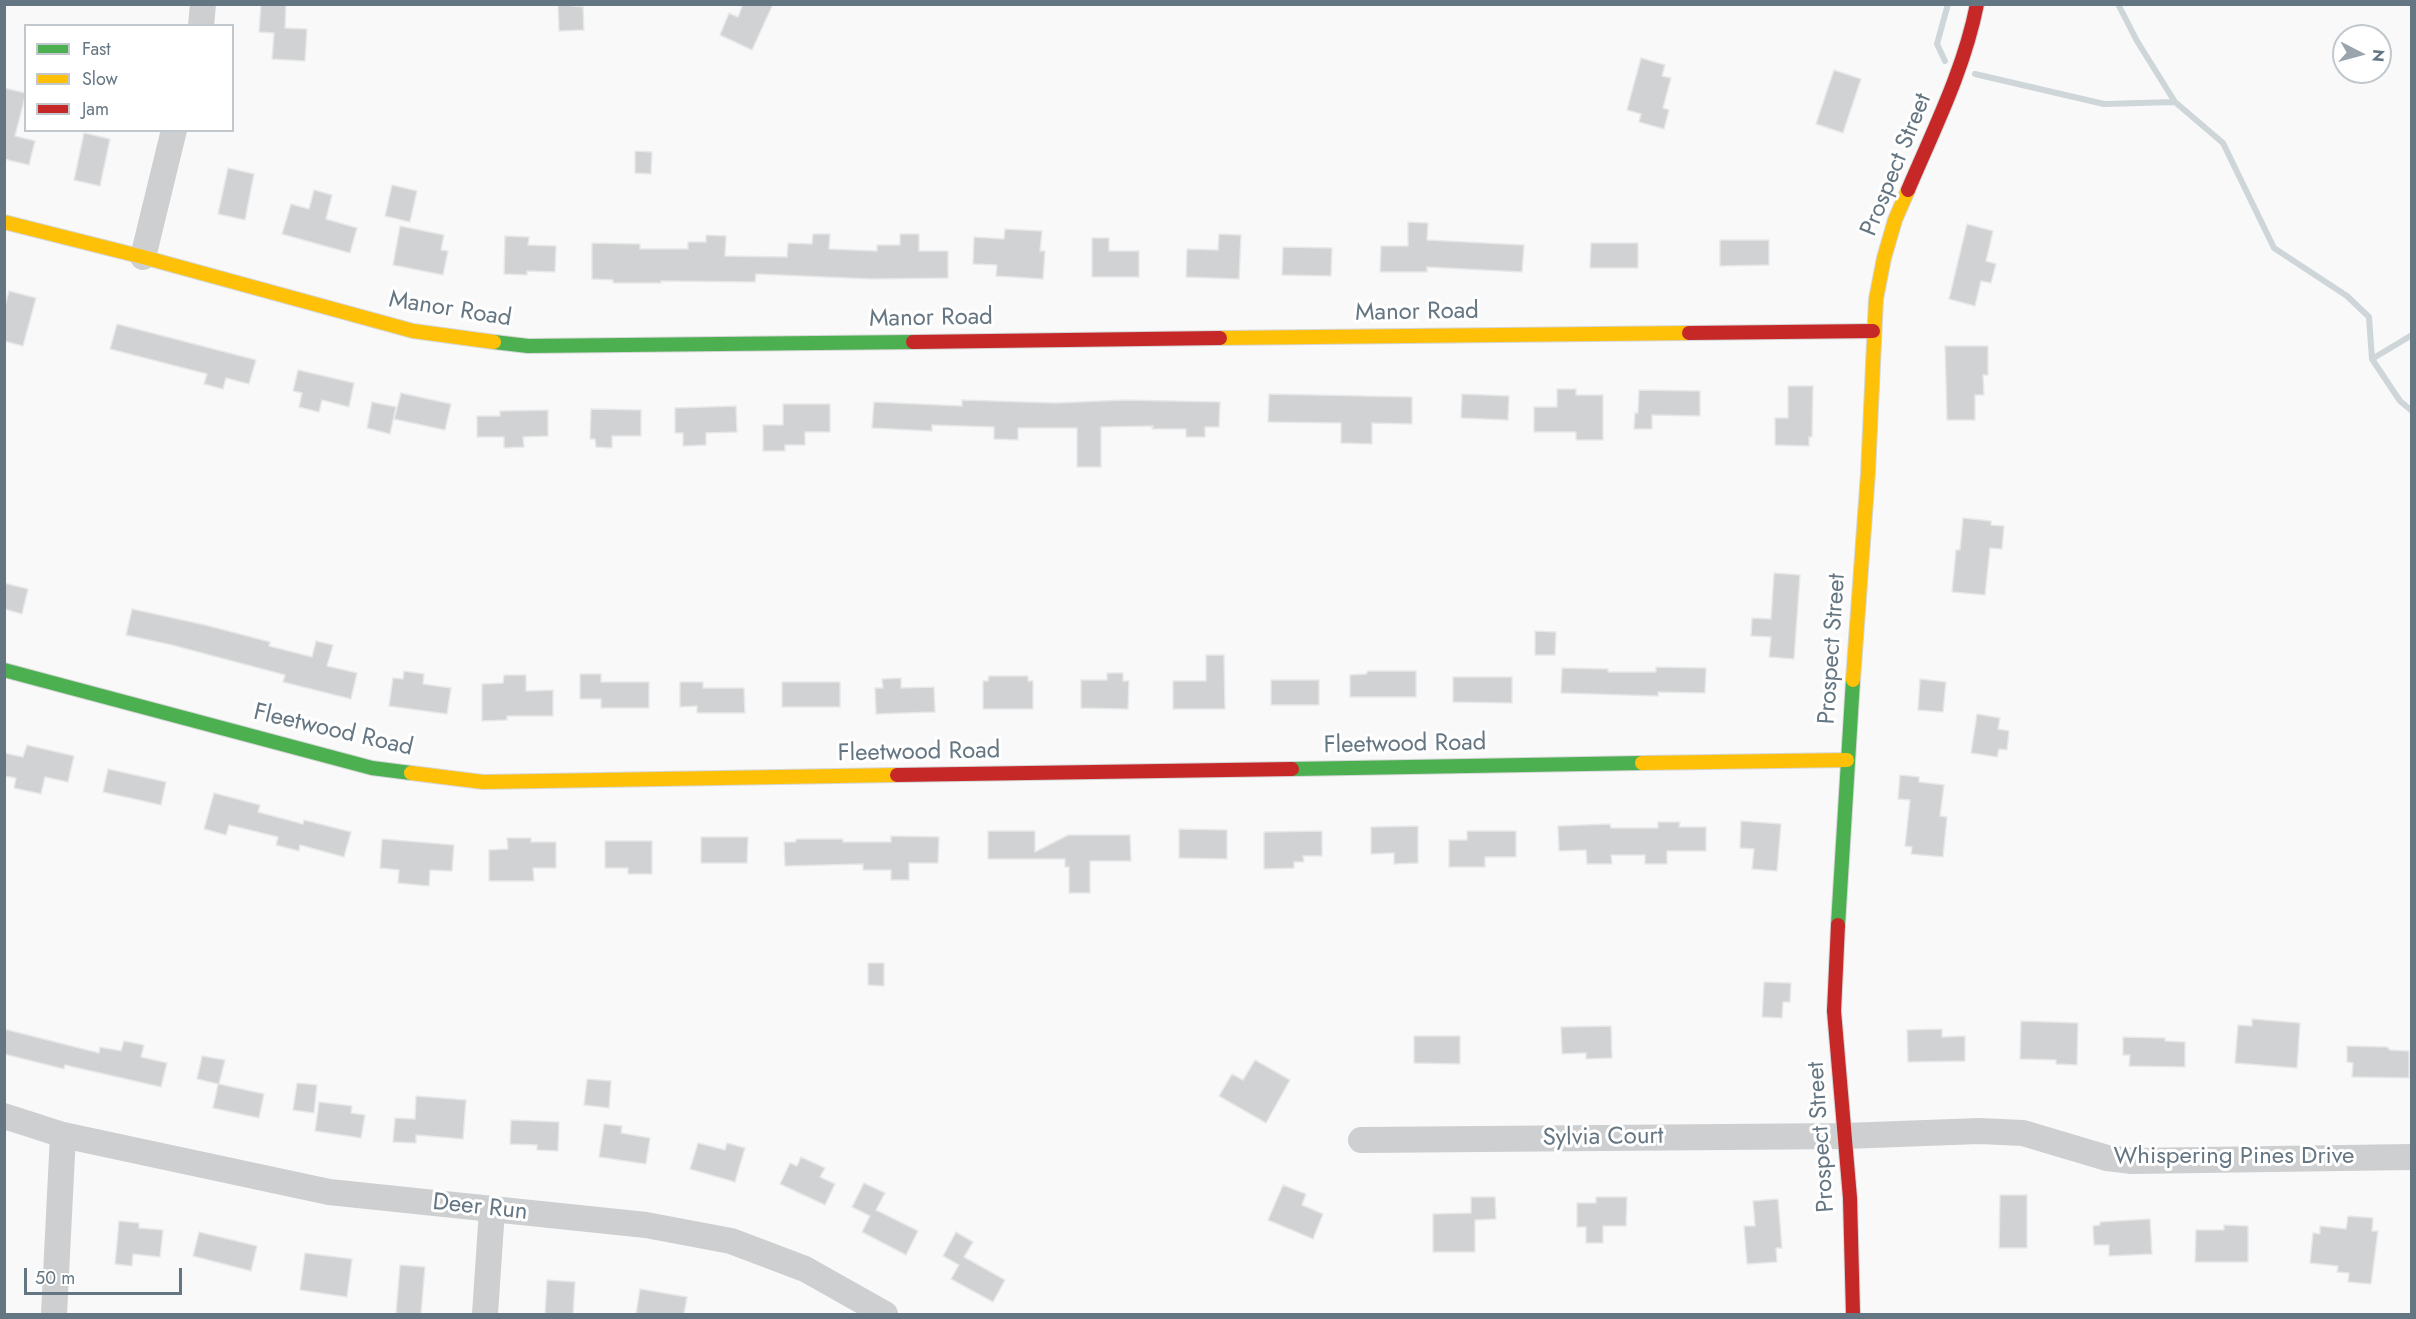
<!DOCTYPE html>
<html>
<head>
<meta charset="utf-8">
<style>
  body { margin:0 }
  #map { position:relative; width:2416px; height:1319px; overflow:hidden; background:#f9f9f9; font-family:Jost,sans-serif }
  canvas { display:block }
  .frame { position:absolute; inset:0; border:6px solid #657683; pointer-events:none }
  .legend { position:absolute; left:24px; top:24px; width:210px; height:108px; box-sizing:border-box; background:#fff; border:2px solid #c1c8cd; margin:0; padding:8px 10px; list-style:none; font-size:18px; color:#657683 }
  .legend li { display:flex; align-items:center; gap:12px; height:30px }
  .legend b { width:30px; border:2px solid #c1c8cd }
  .north { position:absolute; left:2332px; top:24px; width:60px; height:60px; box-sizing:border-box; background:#fff; border:2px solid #c1c8cd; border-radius:50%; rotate:96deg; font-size:16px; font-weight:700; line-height:24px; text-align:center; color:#657683 }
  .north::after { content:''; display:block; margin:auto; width:21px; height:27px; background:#99a4ac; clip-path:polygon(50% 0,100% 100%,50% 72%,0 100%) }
  .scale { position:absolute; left:24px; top:1268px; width:158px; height:27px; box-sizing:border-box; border:3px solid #657683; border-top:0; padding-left:8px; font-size:18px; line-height:21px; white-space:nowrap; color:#657683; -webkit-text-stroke:4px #fff; paint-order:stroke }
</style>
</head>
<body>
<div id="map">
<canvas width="2416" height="1319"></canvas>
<div class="frame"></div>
<ul class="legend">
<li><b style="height:8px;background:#4caf50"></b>Fast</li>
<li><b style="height:8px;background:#ffc107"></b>Slow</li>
<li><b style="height:8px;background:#c62828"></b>Jam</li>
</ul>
<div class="north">N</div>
<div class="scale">50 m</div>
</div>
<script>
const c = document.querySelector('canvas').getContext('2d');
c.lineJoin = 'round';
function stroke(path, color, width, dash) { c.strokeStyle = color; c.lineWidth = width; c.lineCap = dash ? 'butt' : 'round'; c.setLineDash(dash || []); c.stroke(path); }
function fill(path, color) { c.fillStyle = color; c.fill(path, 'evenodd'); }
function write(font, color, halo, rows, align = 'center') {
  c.font = font + ' Jost,sans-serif'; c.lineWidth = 6; c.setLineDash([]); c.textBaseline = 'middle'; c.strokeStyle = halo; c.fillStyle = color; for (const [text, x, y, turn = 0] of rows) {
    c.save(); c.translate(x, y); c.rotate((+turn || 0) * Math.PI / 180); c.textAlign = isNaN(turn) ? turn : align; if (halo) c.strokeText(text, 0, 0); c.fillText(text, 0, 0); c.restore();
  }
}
stroke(new Path2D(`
  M 2118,4 L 2137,41 L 2175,102
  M 1945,61 L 1937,44 L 1948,4
  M 1975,74 L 2104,104 L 2175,102 L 2223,143 L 2274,248 L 2347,296 L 2369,317 L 2372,359 L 2400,401 L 2412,411
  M 2372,359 L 2412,335`), '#ced6d9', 6);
const building = new Path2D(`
  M 261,4 L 286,4 L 285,28 L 307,29 L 305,61 L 272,59 L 274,33 L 259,32 Z
  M 558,4 L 583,7 L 584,30 L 559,31 Z
  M 743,4 L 773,4 L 752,50 L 720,35 L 729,13 L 738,17 Z
  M 1641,58 L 1665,65 L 1662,76 L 1671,78 L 1663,108 L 1669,110 L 1664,129 L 1639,122 L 1641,114 L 1627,110 Z
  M 1834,70 L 1861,79 L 1843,133 L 1816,124 Z
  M 4,88 L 26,93 L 15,136 L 35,141 L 29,165 L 4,159 Z
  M 84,133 L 110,139 L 100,186 L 74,180 Z
  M 635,151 L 652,152 L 651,174 L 635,173 Z
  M 228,168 L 254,174 L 245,220 L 218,214 Z
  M 392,185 L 417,191 L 410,222 L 385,216 Z
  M 314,190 L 332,195 L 326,219 L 357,228 L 350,253 L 282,234 L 291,204 L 309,209 Z
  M 1408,222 L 1428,223 L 1427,240 L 1524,245 L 1522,272 L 1427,267 L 1427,272 L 1380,272 L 1381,246 L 1408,246 Z
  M 1967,224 L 1993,231 L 1986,261 L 1996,264 L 1991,283 L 1981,281 L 1975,306 L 1949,299 Z
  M 400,226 L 444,235 L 441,250 L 448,251 L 443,275 L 393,265 Z
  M 1005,229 L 1042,231 L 1040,251 L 1045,251 L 1043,279 L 996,276 L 997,265 L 973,264 L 974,237 L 1004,239 Z
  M 813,234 L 830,234 L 829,249 L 877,251 L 877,245 L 900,245 L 900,234 L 919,234 L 919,251 L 948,251 L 948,278 L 872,279 L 756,274 L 755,282 L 661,281 L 661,283 L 613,283 L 613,280 L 592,279 L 592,243 L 640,244 L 640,249 L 688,249 L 688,242 L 706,242 L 706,235 L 726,236 L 725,256 L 787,257 L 788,243 L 812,244 Z
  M 1219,234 L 1241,235 L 1239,279 L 1186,277 L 1187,249 L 1218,250 Z
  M 505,236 L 529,237 L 528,245 L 556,246 L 555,272 L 527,271 L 527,275 L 504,274 Z
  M 1092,238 L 1109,238 L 1109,251 L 1139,251 L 1139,277 L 1092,277 Z
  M 1720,240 L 1769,240 L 1769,265 L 1720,266 Z
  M 1591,243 L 1638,243 L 1638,268 L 1590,268 Z
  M 1283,247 L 1332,248 L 1331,276 L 1282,275 Z
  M 9,291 L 36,298 L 23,346 L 4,341 L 4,309 Z
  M 117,324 L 256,360 L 249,384 L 226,378 L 223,389 L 204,384 L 207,374 L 110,349 Z
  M 1945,346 L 1988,346 L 1988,375 L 1983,375 L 1984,395 L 1975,395 L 1975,420 L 1947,420 Z
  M 298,370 L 354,383 L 349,407 L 322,400 L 319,412 L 299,407 L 302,393 L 293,391 Z
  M 1788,386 L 1813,386 L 1812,437 L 1809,437 L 1809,446 L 1775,445 L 1775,418 L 1788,418 Z
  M 1557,389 L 1576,389 L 1576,395 L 1603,395 L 1603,440 L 1576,440 L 1576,432 L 1534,432 L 1534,407 L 1557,407 Z
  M 1639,390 L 1700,391 L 1700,416 L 1652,415 L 1652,429 L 1634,429 L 1635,413 L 1638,413 Z
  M 401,393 L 451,404 L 445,430 L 394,419 Z
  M 1269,394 L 1412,397 L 1412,424 L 1372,423 L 1372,444 L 1341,443 L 1341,423 L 1268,422 Z
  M 1462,394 L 1509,396 L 1508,420 L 1461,418 Z
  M 962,400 L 1055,403 L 1124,400 L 1220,402 L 1219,427 L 1205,427 L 1205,437 L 1186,437 L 1186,429 L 1152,429 L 1153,426 L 1101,427 L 1101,467 L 1077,467 L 1077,428 L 1018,428 L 1018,440 L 994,439 L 994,427 L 932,425 L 932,431 L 872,428 L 874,402 L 962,406 Z
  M 372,402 L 396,407 L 390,434 L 367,428 Z
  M 783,404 L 830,404 L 830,432 L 805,432 L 805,445 L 785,445 L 785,451 L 763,451 L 763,425 L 783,425 Z
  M 736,406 L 737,432 L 706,433 L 706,445 L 683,446 L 683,433 L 675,433 L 675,408 Z
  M 591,409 L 641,410 L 641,436 L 612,436 L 612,448 L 596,447 L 595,439 L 590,439 Z
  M 548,410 L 548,436 L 523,437 L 524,447 L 504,448 L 504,437 L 477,437 L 477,416 L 500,416 L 500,411 Z
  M 1963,518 L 1991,521 L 1991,525 L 2004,526 L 2002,549 L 1990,548 L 1985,595 L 1952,592 L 1956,550 L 1960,550 Z
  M 1774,573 L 1800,575 L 1794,659 L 1769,657 L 1771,637 L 1751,636 L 1752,618 L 1771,619 Z
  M 4,583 L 28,589 L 22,614 L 4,609 Z
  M 132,609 L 205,625 L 270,642 L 269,646 L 312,657 L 316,641 L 333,645 L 327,666 L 357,673 L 351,699 L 283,682 L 285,675 L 172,645 L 126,635 Z
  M 1535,631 L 1556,632 L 1555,655 L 1535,655 Z
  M 1206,655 L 1224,655 L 1225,709 L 1173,709 L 1173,681 L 1206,681 Z
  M 1656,667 L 1706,668 L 1705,693 L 1658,692 L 1658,696 L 1561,693 L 1562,668 L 1608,669 L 1608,672 L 1656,672 Z
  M 404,671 L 424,674 L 423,684 L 451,688 L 447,714 L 389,706 L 393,678 L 403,679 Z
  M 1368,671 L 1416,671 L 1416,697 L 1350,697 L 1350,675 L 1366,674 Z
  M 1107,673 L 1123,673 L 1123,681 L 1129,681 L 1128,709 L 1081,708 L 1081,680 L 1107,680 Z
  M 580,674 L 601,674 L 601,682 L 649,682 L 649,708 L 601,708 L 601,699 L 580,699 Z
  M 504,675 L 526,675 L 526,691 L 553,690 L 553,716 L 507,716 L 507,720 L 482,721 L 482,684 L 503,683 Z
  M 989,676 L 1028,676 L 1028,681 L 1033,681 L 1033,709 L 983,709 L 983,681 L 988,681 Z
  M 1453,677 L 1512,677 L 1512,703 L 1453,702 Z
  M 901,678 L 901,688 L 934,687 L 935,712 L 876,714 L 875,688 L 883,688 L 882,679 Z
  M 1920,679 L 1946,682 L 1943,712 L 1918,710 Z
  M 1271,680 L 1319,680 L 1319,705 L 1271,705 Z
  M 680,682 L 703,682 L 703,688 L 744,688 L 745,713 L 697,713 L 697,706 L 680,707 Z
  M 782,682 L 840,682 L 840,707 L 782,707 Z
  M 1977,714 L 2000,718 L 1998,729 L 2009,731 L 2007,750 L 1999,749 L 1997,757 L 1971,753 Z
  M 27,745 L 74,756 L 68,782 L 45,777 L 41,794 L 14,788 L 16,778 L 4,776 L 4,753 L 23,757 Z
  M 108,769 L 166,782 L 161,805 L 103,792 Z
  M 1900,775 L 1919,777 L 1919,782 L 1944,785 L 1940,816 L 1947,817 L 1943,857 L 1911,854 L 1912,847 L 1905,846 L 1910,800 L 1898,799 Z
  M 214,793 L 260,805 L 258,812 L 303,824 L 304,820 L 351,832 L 344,857 L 300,845 L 299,851 L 276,845 L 278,837 L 229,825 L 226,835 L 204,829 Z
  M 1741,821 L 1781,824 L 1777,871 L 1752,869 L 1754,849 L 1740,848 Z
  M 1658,822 L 1680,822 L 1679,827 L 1706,827 L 1706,851 L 1667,851 L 1667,864 L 1645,864 L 1645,855 L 1611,855 L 1612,864 L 1587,864 L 1586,850 L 1559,851 L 1558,826 L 1610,824 L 1611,828 L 1658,828 Z
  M 1418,826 L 1418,863 L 1394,864 L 1394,853 L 1371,854 L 1371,827 Z
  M 1179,829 L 1227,830 L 1227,859 L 1179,858 Z
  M 988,831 L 1035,831 L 1035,852 L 1068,835 L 1130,835 L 1131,861 L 1090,861 L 1090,893 L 1069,893 L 1069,867 L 1065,867 L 1065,859 L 988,859 Z
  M 1322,831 L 1322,856 L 1303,856 L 1304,862 L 1294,862 L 1294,868 L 1264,869 L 1264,832 Z
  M 1467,831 L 1516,831 L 1516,857 L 1485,857 L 1485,867 L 1449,867 L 1449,840 L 1467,840 Z
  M 891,836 L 939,837 L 938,863 L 909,863 L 909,880 L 891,880 L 891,870 L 863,870 L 863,864 L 785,866 L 784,842 L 795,842 L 797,839 L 843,839 L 843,842 L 891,842 Z
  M 701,837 L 748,837 L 747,863 L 701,863 Z
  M 507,838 L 531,838 L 531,842 L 556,842 L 556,868 L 533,868 L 534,881 L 489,881 L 489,850 L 508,849 Z
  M 382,839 L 454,845 L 452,871 L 430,870 L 429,886 L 398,883 L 399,870 L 380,868 Z
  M 605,841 L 652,841 L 652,874 L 628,874 L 628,868 L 605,868 Z
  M 868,963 L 884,963 L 884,986 L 868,985 Z
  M 1764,982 L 1791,983 L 1790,1002 L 1783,1002 L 1782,1018 L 1762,1017 Z
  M 2252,1019 L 2300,1023 L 2297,1068 L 2235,1063 L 2238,1025 L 2252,1026 Z
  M 2021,1021 L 2078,1023 L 2077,1065 L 2056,1064 L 2056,1060 L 2020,1059 Z
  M 1611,1026 L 1612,1058 L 1586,1059 L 1586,1053 L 1562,1054 L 1561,1027 Z
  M 4,1029 L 99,1053 L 100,1047 L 121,1051 L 124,1041 L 144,1045 L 141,1057 L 167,1063 L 161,1087 L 65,1065 L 64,1069 L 4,1054 Z
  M 1942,1029 L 1942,1037 L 1965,1036 L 1965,1061 L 1908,1062 L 1907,1030 Z
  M 1414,1036 L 1460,1036 L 1460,1064 L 1414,1063 Z
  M 2123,1037 L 2165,1038 L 2165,1041 L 2185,1042 L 2185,1067 L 2129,1066 L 2130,1055 L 2123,1055 Z
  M 2347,1046 L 2387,1047 L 2390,1050 L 2409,1051 L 2409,1078 L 2352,1077 L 2353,1063 L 2347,1062 Z
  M 202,1056 L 225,1060 L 219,1084 L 264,1094 L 259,1118 L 213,1108 L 218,1084 L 197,1079 Z
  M 1255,1060 L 1290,1080 L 1266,1123 L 1219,1096 L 1232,1074 L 1243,1080 Z
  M 587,1079 L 611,1081 L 609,1108 L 584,1105 Z
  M 297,1083 L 317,1085 L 314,1113 L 293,1110 Z
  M 416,1096 L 466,1100 L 463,1139 L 416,1135 L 416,1143 L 393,1142 L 395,1118 L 415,1119 Z
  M 319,1102 L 352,1106 L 351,1113 L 365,1115 L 361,1138 L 315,1131 Z
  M 511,1120 L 559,1122 L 558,1151 L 537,1150 L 537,1145 L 510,1144 Z
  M 604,1124 L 622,1126 L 621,1133 L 650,1138 L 646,1164 L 599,1157 Z
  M 698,1143 L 725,1150 L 727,1143 L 745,1148 L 735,1182 L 690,1169 Z
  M 801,1157 L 825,1168 L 820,1177 L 835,1184 L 825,1205 L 780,1184 L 790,1163 L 797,1166 Z
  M 864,1183 L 885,1193 L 876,1210 L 918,1231 L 906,1255 L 862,1232 L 870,1216 L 852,1207 Z
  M 1283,1185 L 1306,1194 L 1302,1205 L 1323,1214 L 1313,1239 L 1268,1220 Z
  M 2000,1195 L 2027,1195 L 2027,1248 L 1999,1248 Z
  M 1471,1197 L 1495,1197 L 1496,1219 L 1475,1220 L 1475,1252 L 1433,1252 L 1433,1214 L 1471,1213 Z
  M 1596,1197 L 1627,1197 L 1626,1226 L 1603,1226 L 1603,1243 L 1586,1243 L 1586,1227 L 1577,1227 L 1577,1203 L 1596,1203 Z
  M 1778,1199 L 1782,1248 L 1776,1248 L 1777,1262 L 1747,1264 L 1744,1226 L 1755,1226 L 1753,1201 Z
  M 2348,1216 L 2373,1218 L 2372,1231 L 2378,1231 L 2371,1284 L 2348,1282 L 2349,1273 L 2337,1272 L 2338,1266 L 2310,1263 L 2313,1233 L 2320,1234 L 2320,1226 L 2346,1229 Z
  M 2150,1219 L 2152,1254 L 2109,1256 L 2109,1245 L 2094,1245 L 2093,1226 L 2100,1225 L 2100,1222 Z
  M 119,1221 L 139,1223 L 139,1228 L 163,1230 L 160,1257 L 133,1254 L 132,1266 L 115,1264 Z
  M 2224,1225 L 2248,1226 L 2248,1262 L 2195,1262 L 2196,1230 L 2224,1230 Z
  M 199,1232 L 257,1246 L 251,1271 L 193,1256 Z
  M 956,1232 L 973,1242 L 964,1257 L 1005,1280 L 993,1302 L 951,1279 L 959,1265 L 943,1256 Z
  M 305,1253 L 352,1259 L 347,1297 L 300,1290 Z
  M 400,1265 L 425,1267 L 421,1314 L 396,1314 Z
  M 547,1280 L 575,1282 L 573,1314 L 545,1314 Z
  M 640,1289 L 687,1297 L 684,1314 L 636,1314 Z`);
fill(building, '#d0d2d3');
stroke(building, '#e8e8e8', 1.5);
const fast = new Path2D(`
  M 494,342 L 528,346 L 913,342
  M 4,670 L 372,768 L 411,773
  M 1292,769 L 1642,763
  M 1838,925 L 1853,680`);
const slow = new Path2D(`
  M 4,222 L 143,257 L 413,331 L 494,342
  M 1220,338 L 1689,333
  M 1853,680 L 1868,473 L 1876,299 L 1884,258 L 1895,220 L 1908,190
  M 1642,763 L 1847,760
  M 411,773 L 483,782 L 897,775`);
const jam = new Path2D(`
  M 1908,190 C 1934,129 1964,70 1977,4
  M 1689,333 L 1873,331
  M 913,342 L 1220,338
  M 897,775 L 1292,769
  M 1838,925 L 1834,1011 L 1850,1198 L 1853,1314`);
stroke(fast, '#d5d6d7', 16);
stroke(slow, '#d5d6d7', 16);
stroke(jam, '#d5d6d7', 16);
stroke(new Path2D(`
  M 201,26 L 203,4
  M 143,257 L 174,130
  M 4,1116 L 63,1135 L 329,1192 L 646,1225 L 731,1241 L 805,1269 L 885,1314
  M 1361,1140 L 1845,1136 L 1979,1131 L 2023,1133 L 2107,1158 L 2132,1161 L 2412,1157
  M 54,1314 L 63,1135
  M 485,1314 L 492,1210`), '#cecfd0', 26);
stroke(fast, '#4caf50', 14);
stroke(slow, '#ffc107', 14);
stroke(jam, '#c62828', 14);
write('24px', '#657683', '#fff', [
  ["Prospect Street",1897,165,-68],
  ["Manor Road",450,310,9],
  ["Manor Road",1417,313,-1],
  ["Manor Road",931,319,-1],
  ["Prospect Street",1833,649,-86],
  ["Fleetwood Road",333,731,13],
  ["Fleetwood Road",1405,745,-1],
  ["Fleetwood Road",919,753,-1],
  ["Prospect Street",1822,1137,-94],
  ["Sylvia Court",1603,1138,-1],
  ["Whispering Pines Drive",2234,1157],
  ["Deer Run",480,1208,6]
]);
</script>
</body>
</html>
